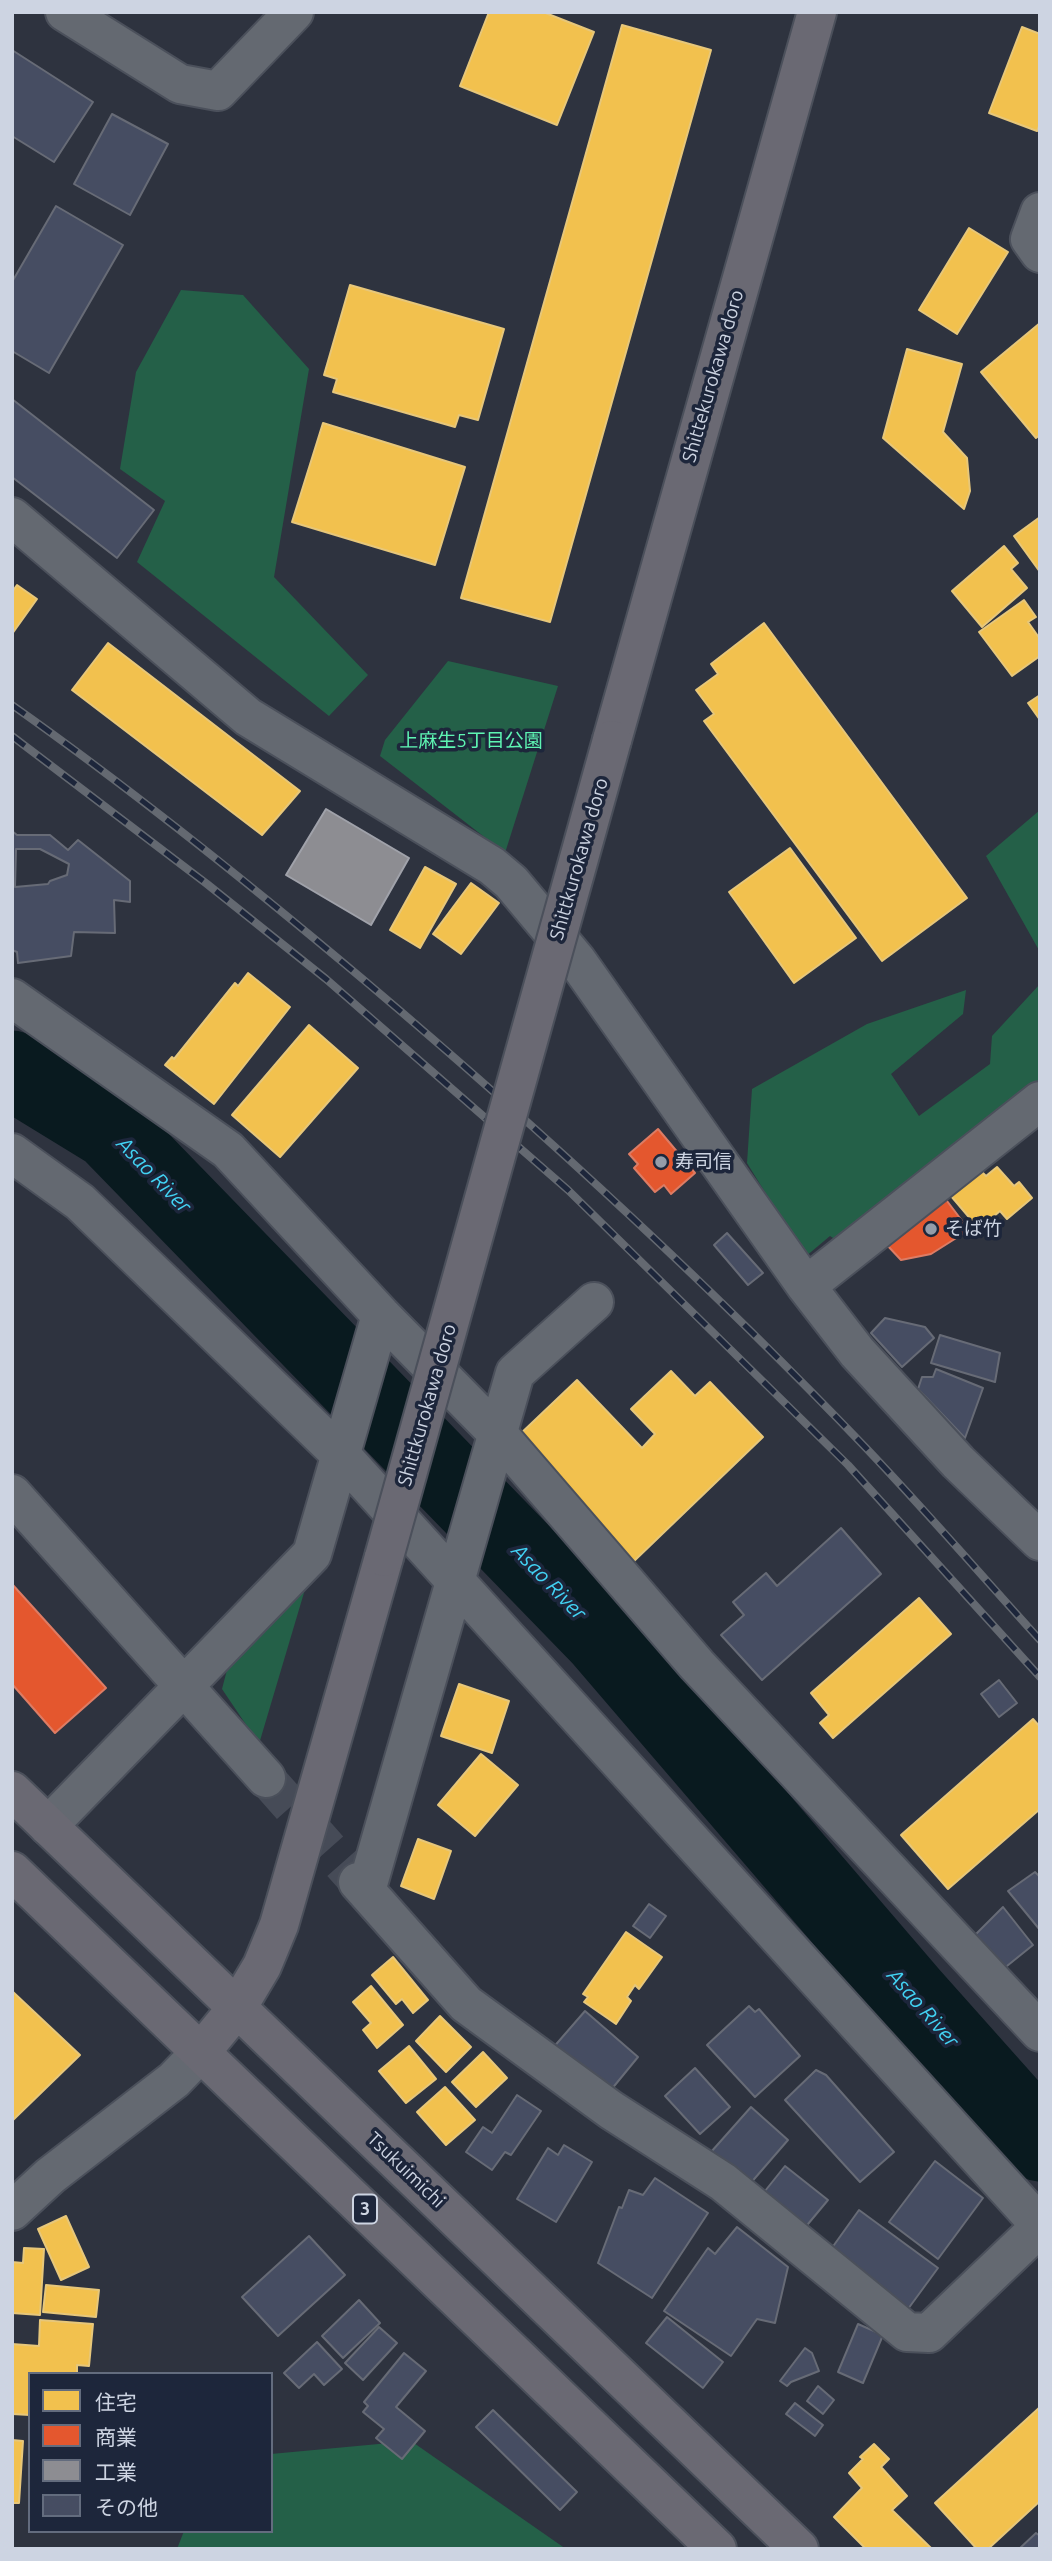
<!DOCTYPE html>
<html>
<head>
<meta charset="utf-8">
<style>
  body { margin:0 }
  #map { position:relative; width:1052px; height:2561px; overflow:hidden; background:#2e333f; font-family:Ubuntu,"Noto Sans JP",sans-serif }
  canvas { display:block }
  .frame { position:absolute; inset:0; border:14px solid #cdd4e2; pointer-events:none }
  .legend { position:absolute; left:28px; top:2372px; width:245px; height:161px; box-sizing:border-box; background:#1d263b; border:2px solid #636c7e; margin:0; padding:9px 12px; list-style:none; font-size:21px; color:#cdd4e2 }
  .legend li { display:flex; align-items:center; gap:14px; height:35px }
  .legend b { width:35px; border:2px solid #636c7e }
</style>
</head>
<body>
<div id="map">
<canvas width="1052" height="2561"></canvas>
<div class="frame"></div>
<ul class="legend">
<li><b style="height:19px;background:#f2c14e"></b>住宅</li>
<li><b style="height:19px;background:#e4572e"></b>商業</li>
<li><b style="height:19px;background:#8d8d92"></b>工業</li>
<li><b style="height:19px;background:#464d62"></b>その他</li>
</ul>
</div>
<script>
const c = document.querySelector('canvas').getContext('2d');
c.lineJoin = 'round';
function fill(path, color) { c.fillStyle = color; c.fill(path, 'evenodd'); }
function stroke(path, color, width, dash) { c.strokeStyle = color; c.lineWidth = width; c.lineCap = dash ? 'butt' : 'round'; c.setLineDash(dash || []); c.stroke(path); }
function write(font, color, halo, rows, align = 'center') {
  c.font = font + ' Ubuntu,"Noto Sans JP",sans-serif'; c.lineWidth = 7; c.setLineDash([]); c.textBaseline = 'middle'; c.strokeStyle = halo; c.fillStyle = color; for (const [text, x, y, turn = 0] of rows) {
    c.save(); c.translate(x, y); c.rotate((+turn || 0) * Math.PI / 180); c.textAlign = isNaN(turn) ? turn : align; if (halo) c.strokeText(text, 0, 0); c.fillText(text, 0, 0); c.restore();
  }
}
fill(new Path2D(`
  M 181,290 L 243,295 L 309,369 L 274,577 L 368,675 L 329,716 L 137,562 L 165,501 L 120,469 L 136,372 Z
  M 448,661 L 558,686 L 505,853 L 380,756 L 385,740 Z
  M 1040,810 L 1040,952 L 986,856 Z
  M 1040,984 L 1040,1084 L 845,1246 L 830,1236 L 805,1257 L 747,1163 L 752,1089 L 867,1024 L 966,990 L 963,1014 L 891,1074 L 919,1116 L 990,1064 L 992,1036 Z
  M 306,1586 L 259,1744 L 222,1689 L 228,1666 Z
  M 411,2441 L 566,2549 L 177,2549 L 184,2531 L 271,2531 L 271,2454 Z`), '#246048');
const homes = new Path2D(`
  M 489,12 L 543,12 L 594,32 L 557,125 L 460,86 Z
  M 622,25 L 711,50 L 550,622 L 461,598 Z
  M 1022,27 L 1040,34 L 1040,124 L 1037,131 L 989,113 Z
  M 969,228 L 1008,252 L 957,334 L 919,310 Z
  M 350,285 L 504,329 L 478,420 L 459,415 L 455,427 L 333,392 L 337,379 L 324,375 Z
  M 1040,323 L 1040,435 L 1036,438 L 981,372 Z
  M 907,349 L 962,364 L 943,432 L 967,458 L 970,491 L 964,509 L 883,438 Z
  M 323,423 L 465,467 L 435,565 L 292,522 Z
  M 1040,517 L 1040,572 L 1014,536 Z
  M 1004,546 L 1018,563 L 1011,569 L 1027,588 L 982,627 L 952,591 Z
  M 17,585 L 37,599 L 12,634 L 12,592 Z
  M 1024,600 L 1036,617 L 1028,622 L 1040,639 L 1040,656 L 1012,676 L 979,632 Z
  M 764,623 L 967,898 L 882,961 L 704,721 L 714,714 L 696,690 L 718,674 L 711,664 Z
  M 108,643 L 300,791 L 262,835 L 72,690 Z
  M 1040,695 L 1040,720 L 1028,703 Z
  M 790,848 L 856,938 L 794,983 L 729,892 Z
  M 425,867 L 456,884 L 420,948 L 390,930 Z
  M 471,883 L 499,903 L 461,954 L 433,934 Z
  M 248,973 L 290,1007 L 214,1104 L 165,1065 L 172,1057 L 174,1059 L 235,983 L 238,986 Z
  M 309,1025 L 358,1068 L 280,1157 L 232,1115 Z
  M 997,1167 L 1014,1186 L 1019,1182 L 1032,1198 L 1007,1219 L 1000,1211 L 979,1229 L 951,1196 L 981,1171 L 986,1176 Z
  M 671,1371 L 695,1396 L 710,1382 L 763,1437 L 631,1564 L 517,1437 L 577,1380 L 642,1448 L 655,1434 L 631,1409 Z
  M 919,1598 L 951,1634 L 833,1738 L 820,1723 L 829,1715 L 811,1693 Z
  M 459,1684 L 509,1701 L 492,1753 L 441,1736 Z
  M 1033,1719 L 1040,1727 L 1040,1809 L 948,1889 L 901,1835 Z
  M 481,1754 L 518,1785 L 475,1836 L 438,1805 Z
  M 418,1839 L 451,1851 L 434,1899 L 401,1886 Z
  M 626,1932 L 662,1957 L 639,1989 L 635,1985 L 627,1997 L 631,2001 L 616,2024 L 584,2002 L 588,1997 L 583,1994 Z
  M 393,1957 L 428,2000 L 413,2013 L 402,1999 L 396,2004 L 372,1975 Z
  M 371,1986 L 403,2025 L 377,2048 L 363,2030 L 371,2023 L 353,2002 Z
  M 12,1991 L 80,2055 L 12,2121 Z
  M 440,2016 L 471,2047 L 446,2072 L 416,2041 Z
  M 409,2046 L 436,2079 L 406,2103 L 379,2071 Z
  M 483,2052 L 507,2078 L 476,2107 L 452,2082 Z
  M 445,2087 L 475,2120 L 446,2145 L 417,2112 Z
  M 66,2216 L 89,2267 L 61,2280 L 38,2229 Z
  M 24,2248 L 44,2249 L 40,2315 L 12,2313 L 12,2262 L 23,2263 Z
  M 46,2285 L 99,2290 L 96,2317 L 43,2312 Z
  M 40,2320 L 93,2324 L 89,2366 L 77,2365 L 77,2374 L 30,2374 L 30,2415 L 12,2414 L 12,2344 L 39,2346 Z
  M 1040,2407 L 1040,2501 L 988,2549 L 977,2549 L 935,2503 Z
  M 12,2440 L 23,2441 L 19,2503 L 12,2503 Z
  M 874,2444 L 889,2459 L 881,2467 L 907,2496 L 892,2510 L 932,2549 L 866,2549 L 834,2517 L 862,2488 L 849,2473 L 863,2459 L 860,2457 Z`);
fill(homes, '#f2c14e');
stroke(homes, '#e7c77a', 2);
const shops = new Path2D(`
  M 658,1129 L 695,1173 L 671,1194 L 664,1185 L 655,1192 L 634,1168 L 638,1164 L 629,1154 Z
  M 944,1197 L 969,1230 L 931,1254 L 901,1260 L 886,1244 Z
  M 12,1584 L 106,1688 L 55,1733 L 12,1684 Z`);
fill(shops, '#e4572e');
stroke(shops, '#dd7c64', 2);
const industry = new Path2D(`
  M 326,809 L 409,858 L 371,925 L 286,875 Z`);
fill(industry, '#8d8d92');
stroke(industry, '#a0a2aa', 2);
stroke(new Path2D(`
  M 12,1070 L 110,1130 L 602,1637 L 910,1996 L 1040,2142`), '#091a1f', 79);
const building = new Path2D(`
  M 12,50 L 93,102 L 54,162 L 12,136 Z
  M 112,114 L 168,144 L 130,215 L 74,184 Z
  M 56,206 L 123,245 L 49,373 L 12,351 L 12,282 Z
  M 12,399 L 154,510 L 117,558 L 12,477 Z
  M 12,831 L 17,835 L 50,835 L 68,850 L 78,840 L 130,881 L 130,902 L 114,900 L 115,933 L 74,932 L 71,956 L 18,963 L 17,952 L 12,950 ZM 16,849 L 40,849 L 69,864 L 67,875 L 50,881 L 48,884 L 15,887 Z
  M 727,1233 L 763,1273 L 748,1285 L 714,1245 Z
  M 885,1318 L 925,1327 L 934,1338 L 902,1367 L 871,1333 Z
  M 940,1335 L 1000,1353 L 995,1382 L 931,1363 Z
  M 936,1369 L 983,1388 L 965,1438 L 918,1389 L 922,1377 L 933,1377 Z
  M 841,1528 L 881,1574 L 762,1680 L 721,1635 L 744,1615 L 733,1602 L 766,1573 L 777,1586 Z
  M 999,1680 L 1017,1703 L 999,1717 L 981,1694 Z
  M 1035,1872 L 1040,1877 L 1040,1930 L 1008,1891 Z
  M 649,1904 L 666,1916 L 650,1938 L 633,1926 Z
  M 1003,1907 L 1033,1945 L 1002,1970 L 974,1936 Z
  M 749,2006 L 755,2012 L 759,2009 L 800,2056 L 755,2097 L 707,2045 Z
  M 585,2011 L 638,2057 L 606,2096 L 552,2049 Z
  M 695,2068 L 730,2107 L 700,2134 L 665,2096 Z
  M 816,2070 L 826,2075 L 894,2152 L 860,2182 L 785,2100 Z
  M 517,2095 L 541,2111 L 511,2155 L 505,2152 L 492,2170 L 466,2152 L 483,2127 L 492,2133 Z
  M 751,2107 L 788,2140 L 749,2185 L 711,2152 Z
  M 564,2145 L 592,2162 L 556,2222 L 517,2199 L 548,2148 L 558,2155 Z
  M 935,2161 L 983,2198 L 938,2259 L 889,2222 Z
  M 785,2166 L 828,2200 L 803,2230 L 761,2196 Z
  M 655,2178 L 708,2213 L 652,2298 L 598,2263 L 619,2207 L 622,2208 L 629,2190 L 643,2195 Z
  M 859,2210 L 938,2268 L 908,2309 L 829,2252 Z
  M 737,2227 L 788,2267 L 775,2323 L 757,2319 L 731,2356 L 664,2311 L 708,2248 L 715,2254 Z
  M 309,2236 L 345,2275 L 278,2336 L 242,2297 Z
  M 359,2300 L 380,2323 L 343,2358 L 322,2336 Z
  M 667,2317 L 723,2362 L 703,2388 L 646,2343 Z
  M 858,2324 L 883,2335 L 863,2383 L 838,2372 Z
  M 379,2327 L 397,2343 L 363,2380 L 345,2363 Z
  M 317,2342 L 342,2369 L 324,2385 L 314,2374 L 299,2388 L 284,2373 Z
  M 805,2348 L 812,2353 L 819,2371 L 791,2382 L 787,2386 L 780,2381 Z
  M 404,2353 L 426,2371 L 396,2407 L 425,2431 L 402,2459 L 376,2438 L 384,2429 L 363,2412 L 368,2406 L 364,2402 Z
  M 818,2386 L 834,2400 L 823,2414 L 807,2401 Z
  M 795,2403 L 823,2425 L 815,2436 L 786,2414 Z
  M 493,2410 L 577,2492 L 560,2510 L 476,2427 Z
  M 1036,2533 L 1040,2536 L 1040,2549 L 1019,2549 Z`);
fill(building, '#464d62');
stroke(building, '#676b76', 2);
stroke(new Path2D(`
  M 266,1778 L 358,1882`), '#464b57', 38, [38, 19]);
const minor = new Path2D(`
  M 65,12 L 180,84 L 218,91 L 294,12
  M 1040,212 L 1030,239 L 1040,253
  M 12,517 L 248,717 L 492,866 L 511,882 L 577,961 L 806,1286 L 857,1352 L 958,1462 L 1040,1541
  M 12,998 L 228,1150 L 381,1315 L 497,1433 L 697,1665 L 1040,2032
  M 12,1153 L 80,1202 L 340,1454 L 1040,2225
  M 806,1286 L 1040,1101
  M 12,1494 L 266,1778
  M 48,1826 L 312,1554 L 381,1315
  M 358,1882 L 466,2004 L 611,2110 L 723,2182 L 907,2332 L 929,2333 L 1040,2227
  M 366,1891 L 515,1373 L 594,1302
  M 12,2211 L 50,2176 L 174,2080 L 201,2052`);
const major = new Path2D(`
  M 612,740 L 817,12
  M 12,1791 L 799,2549
  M 12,1871 L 717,2549
  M 201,2052 L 237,2008 L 262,1966 L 279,1925 L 384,1557`);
stroke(minor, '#4b505b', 42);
stroke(major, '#4b505b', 42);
stroke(minor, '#646971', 38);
stroke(major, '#6a6973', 38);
const rail = new Path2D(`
  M 12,705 C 134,791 251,885 365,981 C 539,1128 708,1283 866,1448 C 925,1510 982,1576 1040,1640
  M 12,736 L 207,884 L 326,979 L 568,1190 L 848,1465 L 1040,1677`);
stroke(rail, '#646971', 8);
stroke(rail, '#1d263b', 5, [16]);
const majorBridge = new Path2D(`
  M 384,1557 L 612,740`);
stroke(majorBridge, '#4b505b', 42, []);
stroke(majorBridge, '#6a6973', 38);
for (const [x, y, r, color] of [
  [661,1162,7,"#959ca9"],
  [931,1229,7,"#959ca9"]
]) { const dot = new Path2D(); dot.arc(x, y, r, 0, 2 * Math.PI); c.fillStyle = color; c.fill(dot); stroke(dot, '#1d263b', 2.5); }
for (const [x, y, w] of [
  [365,2209,24]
]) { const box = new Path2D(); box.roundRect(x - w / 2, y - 14.5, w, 29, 5); c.fillStyle = '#1d263b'; c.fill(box); stroke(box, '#cdd4e2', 2); }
write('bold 18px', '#cdd4e2', null, [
  ["3",365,2209]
]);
write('19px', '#cdd4e2', '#1d263b', [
  ["Shittekurokawa doro",713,376,-74],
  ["Shittkurokawa doro",579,859,-74],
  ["Shittkurokawa doro",427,1405,-74],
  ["Tsukuimichi",406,2170,44]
]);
write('19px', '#5ef4b2', '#1d263b', [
  ["上麻生5丁目公園",471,741]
]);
write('19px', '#cdd4e2', '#1d263b', [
  ["寿司信",675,1162],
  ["そば竹",945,1229]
], 'left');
write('italic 21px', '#42d2f3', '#1d263b', [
  ["Asao River",154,1175,46],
  ["Asao River",549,1582,46],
  ["Asao River",923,2008,49]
]);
</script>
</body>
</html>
